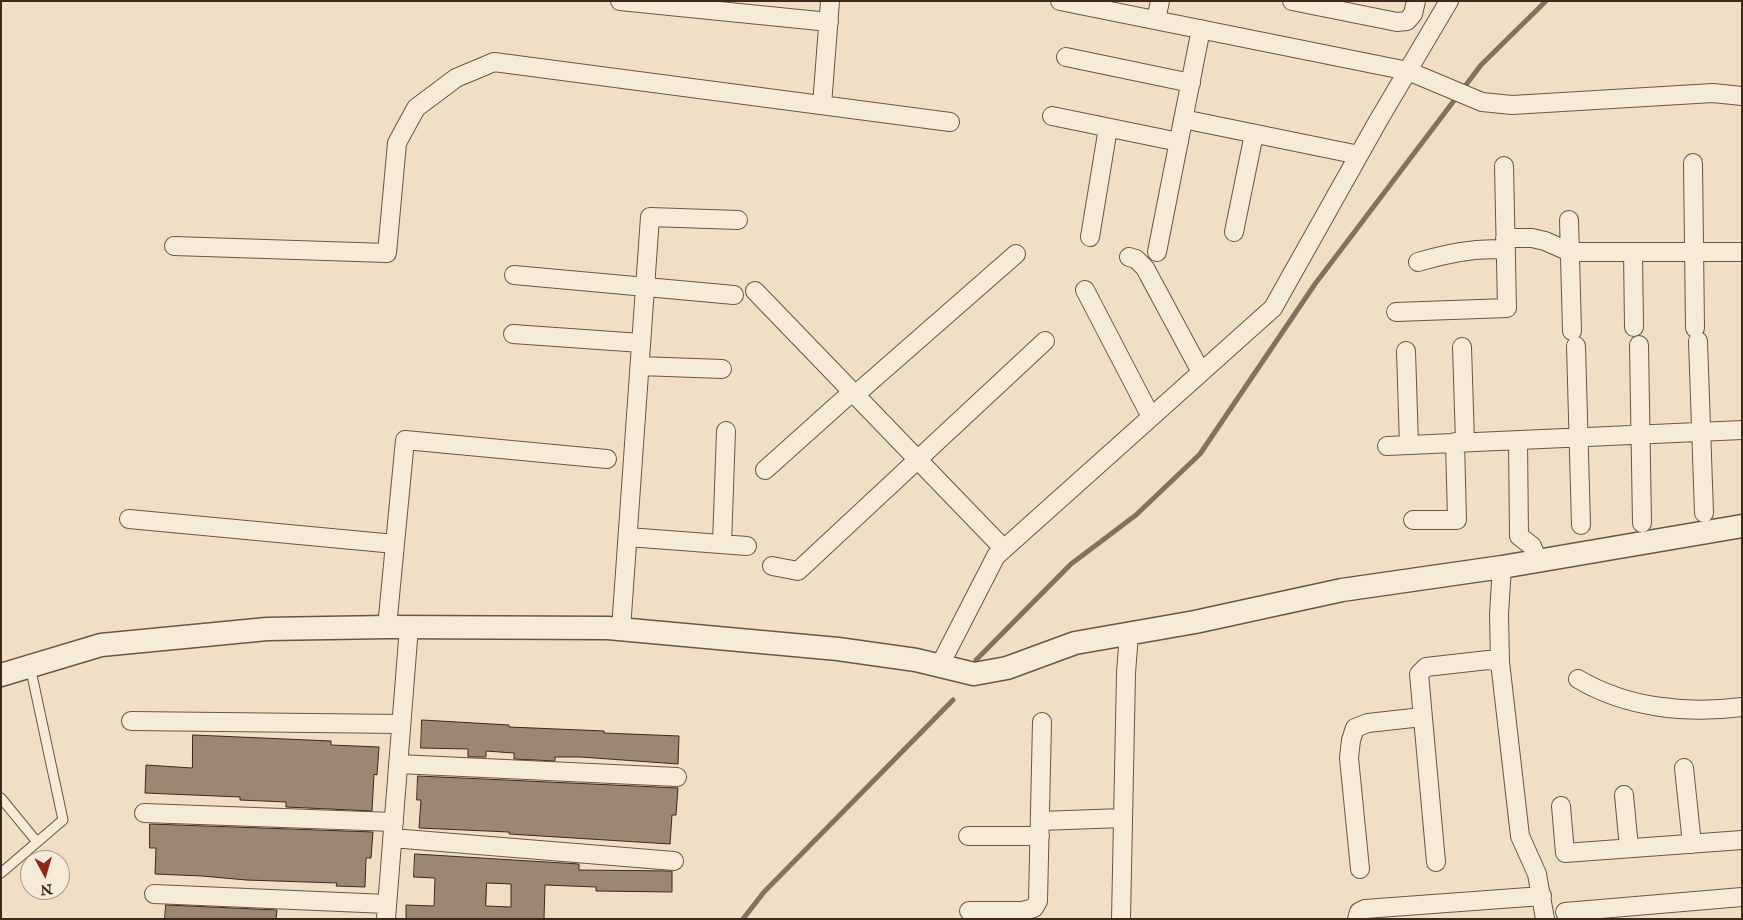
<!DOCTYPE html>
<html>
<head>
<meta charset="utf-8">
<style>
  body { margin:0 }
  #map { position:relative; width:1743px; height:920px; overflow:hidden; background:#f1dfc5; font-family:"IM FELL English",serif }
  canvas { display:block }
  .frame { position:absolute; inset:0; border:2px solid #3d281d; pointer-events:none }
  .north { position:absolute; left:20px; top:850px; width:50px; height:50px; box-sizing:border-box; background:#f6ead9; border:1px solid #ac9c8e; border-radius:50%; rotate:174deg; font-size:14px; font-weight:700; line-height:20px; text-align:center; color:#3d281d }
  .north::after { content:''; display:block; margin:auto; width:18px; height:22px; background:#8f2418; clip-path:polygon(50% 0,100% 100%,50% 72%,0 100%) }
</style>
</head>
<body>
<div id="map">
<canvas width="1743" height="920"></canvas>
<div class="frame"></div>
<div class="north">N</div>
</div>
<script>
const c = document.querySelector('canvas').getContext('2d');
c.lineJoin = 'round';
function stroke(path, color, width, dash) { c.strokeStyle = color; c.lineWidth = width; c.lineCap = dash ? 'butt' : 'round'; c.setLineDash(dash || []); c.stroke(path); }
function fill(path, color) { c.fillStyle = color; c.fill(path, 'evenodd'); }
stroke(new Path2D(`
  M 976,660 L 1071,564 L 1136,515 L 1200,454 L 1315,284 L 1481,65 L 1546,1
  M 743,919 L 764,892 L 953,700`), '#847160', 5);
const building = new Path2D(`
  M 422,720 L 509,725 L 509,727 L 604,731 L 604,733 L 679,736 L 678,764 L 581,757 L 555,757 L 555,761 L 514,759 L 514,753 L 486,751 L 486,757 L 468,757 L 468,749 L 421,748 Z
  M 193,735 L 331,741 L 331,745 L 379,747 L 377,775 L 374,774 L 372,811 L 286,807 L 286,802 L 240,800 L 240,797 L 145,793 L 146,765 L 192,768 Z
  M 418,776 L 678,788 L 676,815 L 672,815 L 670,844 L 509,834 L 509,832 L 419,828 L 421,800 L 417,800 Z
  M 150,824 L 373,832 L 371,858 L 366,858 L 365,887 L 336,886 L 337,883 L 246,880 L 202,876 L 155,874 L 156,848 L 150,848 Z
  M 415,854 L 579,864 L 579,870 L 672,871 L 672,892 L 596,891 L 596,887 L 545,885 L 544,919 L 406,919 L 406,905 L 434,906 L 435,878 L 414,877 ZM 487,883 L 511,884 L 511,907 L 486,906 Z
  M 166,905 L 277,910 L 276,919 L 165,919 Z`);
fill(building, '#9b8774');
stroke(building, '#3d281d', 1);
const service = new Path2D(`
  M 1,798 L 37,842
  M 1,873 L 63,820 L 30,666`);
const minor = new Path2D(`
  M 620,1 L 829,22
  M 1060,1 L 1408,71 L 1482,102 L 1512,105 L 1713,93 L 1742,96
  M 1292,1 L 1397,22 L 1407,21 L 1413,14 L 1416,1
  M 1156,20 L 1160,1
  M 1066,57 L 1191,83
  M 822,105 L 830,1
  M 1052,116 L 1179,142
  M 1183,119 L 1359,155
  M 1693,163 L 1695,328
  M 1569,220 L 1572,331
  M 1234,232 L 1254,134
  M 1090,237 L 1108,128
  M 1505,238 L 1532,238 L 1545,241 L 1570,252 L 1742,252
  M 174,246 L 387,253 L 397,143 L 416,108 L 456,78 L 494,62 L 950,122
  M 1157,252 L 1201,29
  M 1633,252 L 1634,327
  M 1129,257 L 1136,259 L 1145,268 L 1201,372
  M 1418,262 C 1446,254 1476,247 1506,250
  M 514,275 L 734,295
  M 1085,290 L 1151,417
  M 755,291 L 1004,549
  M 1396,312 L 1507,308 L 1504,166
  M 513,334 L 641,343
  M 1698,341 L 1704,513
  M 1639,345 L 1642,523
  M 1576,346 L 1581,525
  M 1462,347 L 1465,442
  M 1406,351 L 1409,445
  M 640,366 L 722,369
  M 855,395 L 1016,254
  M 1518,440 L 1519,536 L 1532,546 L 1538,561
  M 1387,446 L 1742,430
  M 765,470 L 852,392
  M 129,519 L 395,544
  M 1413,520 L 1457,520 L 1455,442
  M 628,537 L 747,546
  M 722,544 L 726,431
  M 772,566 L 798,571 L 1045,341
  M 1502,567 L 1499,614 L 1500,662 L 1520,836 L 1537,874 L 1545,919
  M 387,627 L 405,440 L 607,459
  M 621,629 L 650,217 L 738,220
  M 940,665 L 996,556 L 1273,308 L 1378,121 L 1449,1
  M 1578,679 C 1627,708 1686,714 1742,707
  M 131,721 L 401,724
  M 398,764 L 677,777
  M 1684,768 L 1692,844
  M 1624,795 L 1629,848
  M 1561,806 L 1565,853 L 1742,840
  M 144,813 L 394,822
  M 1040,821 L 1123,818
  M 968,836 L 1040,836
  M 392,838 L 674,861
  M 1436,862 L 1419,674 L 1426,667 L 1488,660 L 1500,662
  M 1360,869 L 1349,758 L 1351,740 L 1355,728 L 1368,723 L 1422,717
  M 154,894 L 387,904
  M 969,911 L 1022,911 L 1034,908 L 1038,901 L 1042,722
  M 1565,912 L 1742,897
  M 386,919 L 409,627
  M 1121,919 L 1126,673 L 1129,634
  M 1357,919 L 1359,912 L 1365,909 L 1542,896`);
const tertiary = new Path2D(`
  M 1,675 L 101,645 L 267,629 L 387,627 L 608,628 L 838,649 L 916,660 L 974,674 L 1007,668 L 1075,643 L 1195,622 L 1342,590 L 1502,567 L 1742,526`);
stroke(service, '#6a5647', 11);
stroke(minor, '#6a5647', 20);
stroke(tertiary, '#6a5647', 25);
stroke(service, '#f6ead9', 9);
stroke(minor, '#f6ead9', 18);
stroke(tertiary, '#f6ead9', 22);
</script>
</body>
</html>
